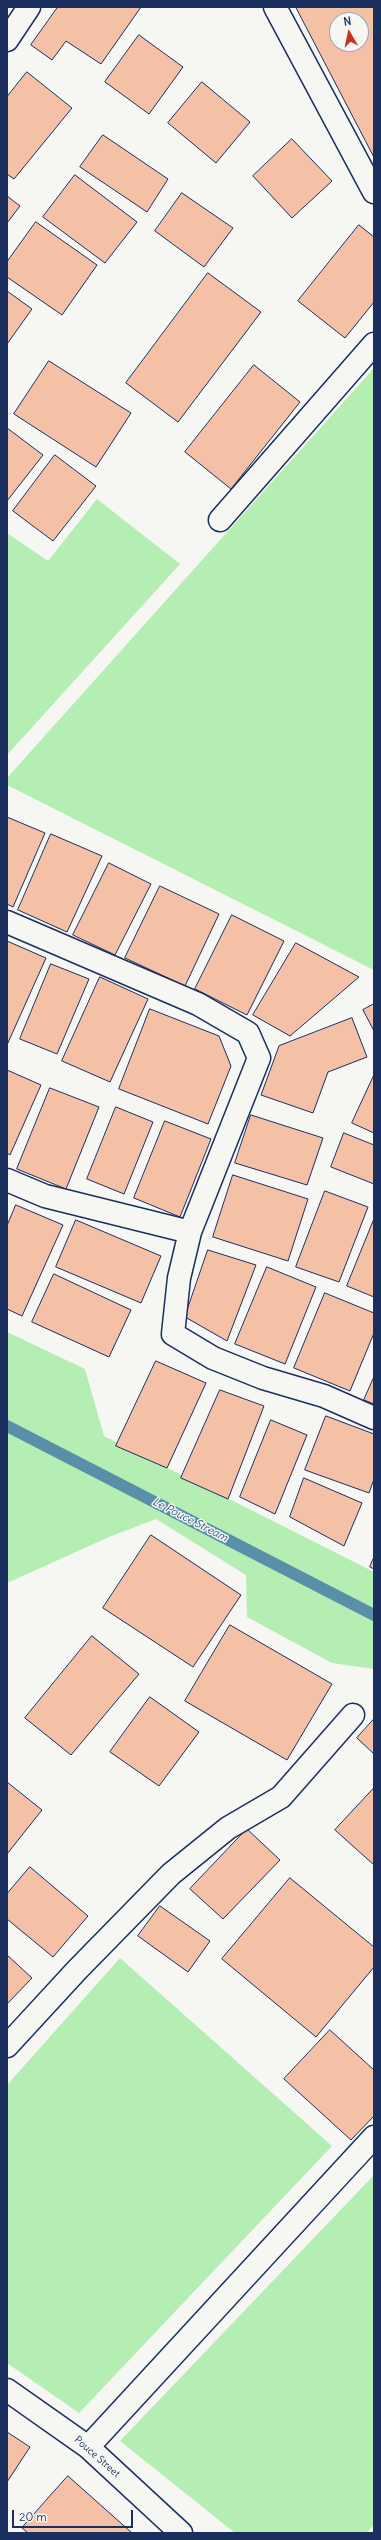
<!DOCTYPE html>
<html>
<head>
<meta charset="utf-8">
<style>
  body { margin:0 }
  #map { position:relative; width:381px; height:2540px; overflow:hidden; background:#f6f6f2; font-family:Delius,sans-serif }
  canvas { display:block }
  .frame { position:absolute; inset:0; border:8px solid #1b2f5e; pointer-events:none }
  .north { position:absolute; left:329px; top:12px; width:40px; height:40px; box-sizing:border-box; background:#f6f6f2; border:1px solid #9ea6b7; border-radius:50%; rotate:351deg; font-size:11px; font-weight:700; line-height:16px; text-align:center; color:#1b2f5e }
  .north::after { content:''; display:block; margin:auto; width:14px; height:18px; background:#c8321e; clip-path:polygon(50% 0,100% 100%,50% 72%,0 100%) }
  .scale { position:absolute; left:12px; top:2510px; width:121px; height:18px; box-sizing:border-box; border:2px solid #1b2f5e; border-top:0; padding-left:5px; font-size:12px; line-height:14px; white-space:nowrap; color:#1b2f5e; -webkit-text-stroke:3px #f6f6f2; paint-order:stroke }
</style>
</head>
<body>
<div id="map">
<canvas width="381" height="2540"></canvas>
<div class="frame"></div>
<div class="north">N</div>
<div class="scale">20 m</div>
</div>
<script>
const c = document.querySelector('canvas').getContext('2d');
c.lineJoin = 'round';
function fill(path, color) { c.fillStyle = color; c.fill(path, 'evenodd'); }
function stroke(path, color, width, dash) { c.strokeStyle = color; c.lineWidth = width; c.lineCap = dash ? 'butt' : 'round'; c.setLineDash(dash || []); c.stroke(path); }
function write(font, color, halo, rows, align = 'center') {
  c.font = font + ' Delius,sans-serif'; c.lineWidth = 3; c.setLineDash([]); c.textBaseline = 'middle'; c.strokeStyle = halo; c.fillStyle = color; for (const [text, x, y, turn = 0] of rows) {
    c.save(); c.translate(x, y); c.rotate((+turn || 0) * Math.PI / 180); c.textAlign = isNaN(turn) ? turn : align; if (halo) c.strokeText(text, 0, 0); c.fillText(text, 0, 0); c.restore();
  }
}
fill(new Path2D(`
  M 374,368 L 374,970 L 7,785 L 7,778 Z
  M 97,499 L 180,564 L 7,755 L 7,533 L 48,561 Z
  M 7,1332 L 85,1369 L 104,1436 L 374,1572 L 374,1669 L 332,1663 L 247,1617 L 246,1575 L 156,1519 L 109,1537 L 7,1583 Z
  M 120,1958 L 332,2146 L 79,2413 L 7,2363 L 7,2085 Z
  M 374,2175 L 374,2525 L 366,2533 L 235,2533 L 120,2441 Z`), '#b4eeb2');
stroke(new Path2D(`
  M 7,1426 L 374,1615`), '#5890aa', 12);
const building = new Path2D(`
  M 58,7 L 141,7 L 101,64 L 66,41 L 52,60 L 31,45 Z
  M 296,7 L 374,7 L 374,157 ZM 337,20 L 361,20 L 361,44 L 337,44 Z
  M 139,35 L 183,67 L 149,114 L 105,82 Z
  M 27,72 L 72,108 L 14,179 L 7,174 L 7,97 Z
  M 202,82 L 250,122 L 216,163 L 168,123 Z
  M 103,135 L 168,179 L 147,212 L 80,167 Z
  M 292,139 L 332,181 L 292,218 L 253,176 Z
  M 75,175 L 137,222 L 105,263 L 43,217 Z
  M 182,193 L 233,228 L 204,267 L 155,231 Z
  M 7,196 L 20,206 L 7,223 Z
  M 36,222 L 97,265 L 62,315 L 7,277 L 7,262 Z
  M 359,225 L 374,237 L 374,302 L 345,338 L 298,301 Z
  M 208,273 L 261,312 L 178,422 L 126,383 Z
  M 7,291 L 32,309 L 7,344 Z
  M 49,361 L 131,413 L 96,467 L 14,414 Z
  M 254,365 L 300,402 L 231,489 L 185,452 Z
  M 7,428 L 43,455 L 7,501 Z
  M 55,455 L 96,486 L 53,541 L 13,511 Z
  M 7,817 L 45,833 L 13,907 L 7,904 Z
  M 51,834 L 102,856 L 67,932 L 18,910 Z
  M 109,863 L 151,884 L 115,955 L 73,935 Z
  M 160,886 L 219,914 L 185,986 L 125,958 Z
  M 232,915 L 284,941 L 247,1015 L 195,989 Z
  M 7,941 L 46,958 L 7,1045 Z
  M 296,943 L 359,977 L 290,1036 L 253,1015 Z
  M 51,964 L 89,979 L 57,1054 L 20,1039 Z
  M 100,977 L 148,999 L 110,1082 L 62,1061 Z
  M 374,1004 L 374,1031 L 363,1010 Z
  M 150,1009 L 219,1036 L 231,1066 L 208,1124 L 119,1089 Z
  M 352,1018 L 367,1057 L 328,1072 L 313,1113 L 261,1095 L 279,1046 Z
  M 7,1070 L 41,1085 L 10,1155 L 7,1153 Z
  M 374,1075 L 374,1133 L 352,1123 Z
  M 50,1088 L 99,1107 L 66,1189 L 17,1169 Z
  M 116,1107 L 153,1122 L 124,1194 L 87,1179 Z
  M 251,1115 L 323,1138 L 307,1185 L 235,1163 Z
  M 165,1121 L 211,1139 L 180,1217 L 134,1198 Z
  M 344,1133 L 374,1145 L 374,1184 L 331,1167 Z
  M 233,1175 L 308,1199 L 288,1261 L 213,1237 Z
  M 325,1191 L 368,1207 L 339,1282 L 296,1267 Z
  M 16,1205 L 63,1225 L 22,1316 L 7,1309 L 7,1226 Z
  M 374,1219 L 374,1297 L 347,1286 Z
  M 76,1220 L 161,1256 L 141,1303 L 56,1267 Z
  M 208,1250 L 256,1265 L 227,1341 L 185,1317 Z
  M 267,1267 L 316,1287 L 285,1364 L 235,1344 Z
  M 54,1274 L 131,1310 L 109,1357 L 32,1322 Z
  M 325,1293 L 374,1313 L 374,1333 L 350,1391 L 294,1368 Z
  M 156,1361 L 206,1383 L 167,1468 L 116,1446 Z
  M 374,1377 L 374,1404 L 364,1400 Z
  M 220,1390 L 264,1406 L 228,1499 L 181,1478 Z
  M 326,1416 L 374,1434 L 374,1479 L 369,1493 L 305,1470 Z
  M 271,1420 L 307,1435 L 275,1514 L 240,1497 Z
  M 304,1478 L 362,1503 L 344,1546 L 290,1517 Z
  M 151,1535 L 241,1595 L 193,1667 L 103,1608 Z
  M 374,1557 L 374,1569 L 370,1567 Z
  M 230,1625 L 332,1684 L 287,1760 L 185,1701 Z
  M 92,1636 L 139,1674 L 71,1755 L 25,1718 Z
  M 150,1697 L 199,1732 L 159,1786 L 110,1752 Z
  M 374,1719 L 374,1754 L 357,1738 Z
  M 7,1782 L 42,1810 L 7,1854 Z
  M 374,1788 L 374,1865 L 335,1830 Z
  M 247,1829 L 280,1860 L 223,1919 L 190,1889 Z
  M 30,1867 L 88,1916 L 53,1957 L 7,1919 L 7,1894 Z
  M 290,1878 L 374,1947 L 374,1967 L 316,2037 L 222,1959 Z
  M 160,1906 L 210,1941 L 188,1972 L 138,1936 Z
  M 7,1955 L 32,1978 L 7,2004 Z
  M 330,2030 L 374,2070 L 374,2116 L 351,2140 L 284,2079 Z
  M 7,2432 L 30,2447 L 7,2482 Z
  M 68,2476 L 132,2533 L 28,2533 L 22,2528 Z`);
fill(building, '#f4c0a6');
stroke(building, '#1b2f5e', 1);
const minor = new Path2D(`
  M 275,7 L 374,192
  M 7,40 L 29,7
  M 220,520 L 374,344
  M 7,922 L 198,1004 L 248,1033 L 259,1058 L 190,1232 L 179,1278 L 173,1334 L 213,1358 L 263,1378 L 324,1396 L 374,1418
  M 7,1180 L 45,1196 L 190,1232
  M 7,2046 L 77,1970 L 171,1874 L 228,1828 L 281,1797 L 353,1715
  M 7,2390 L 88,2447 L 181,2533
  M 88,2447 L 374,2137`);
stroke(minor, '#1b2f5e', 25);
stroke(minor, '#f6f6f2', 22);
write('10px', '#1b2f5e', '#f6f6f2', [
  ["Pouce Street",97,2457,41]
]);
write('italic 11px', '#34577e', '#f6f6f2', [
  ["Le Pouce Stream",190,1520,27]
]);
</script>
</body>
</html>
